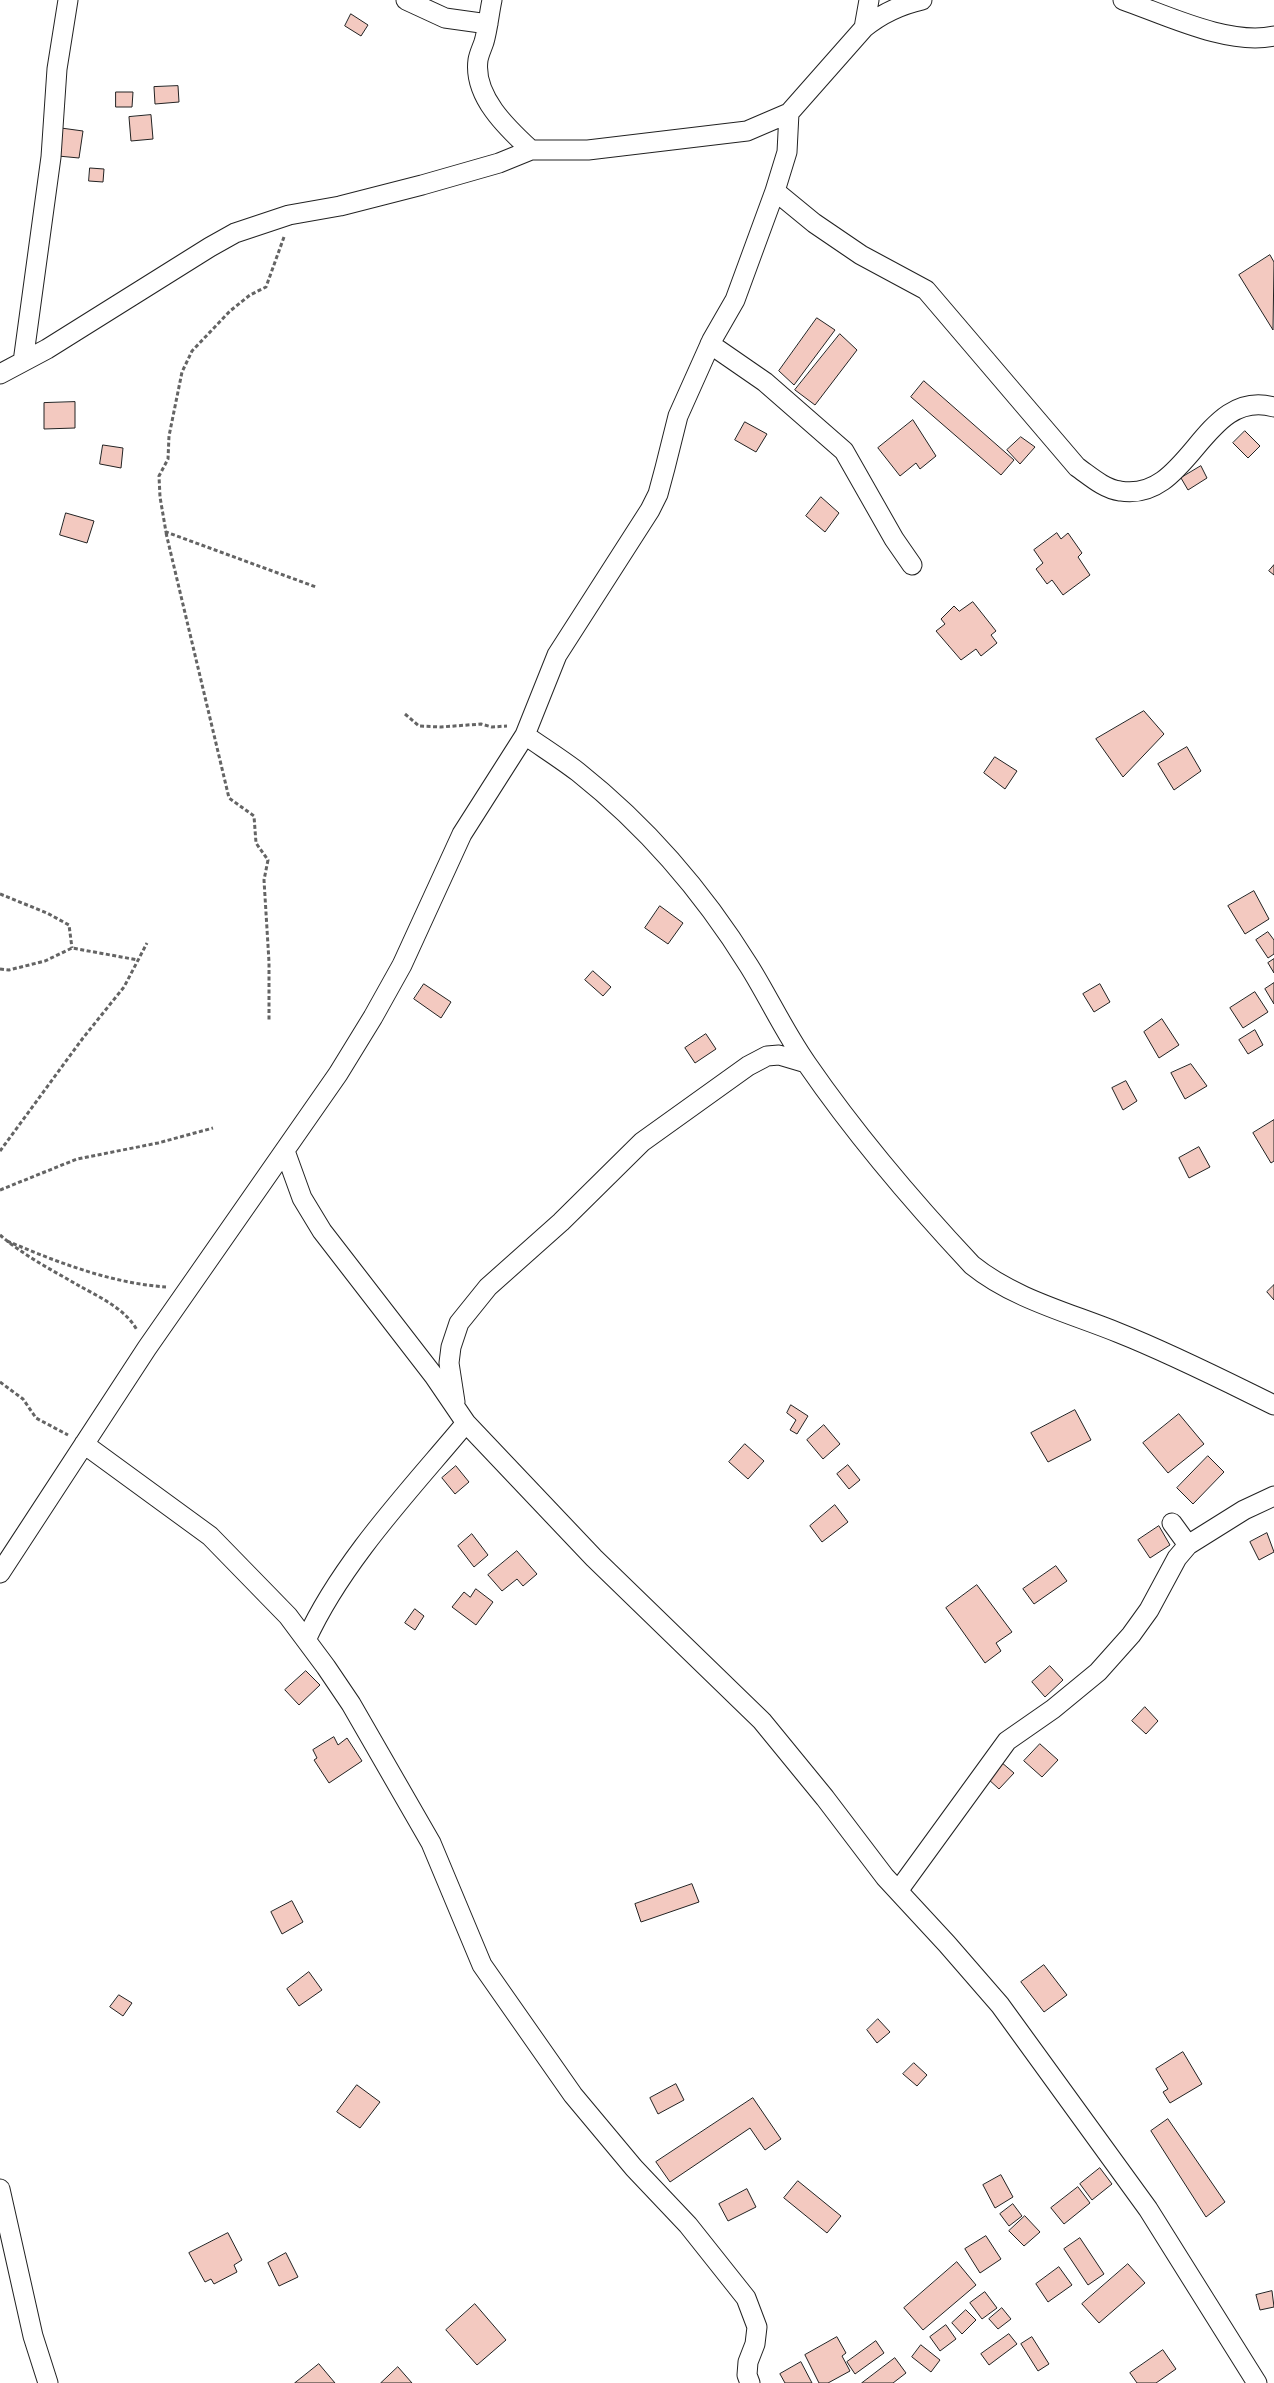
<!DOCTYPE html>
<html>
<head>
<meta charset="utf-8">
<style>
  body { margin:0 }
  canvas { display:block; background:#fff }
</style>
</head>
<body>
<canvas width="1274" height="2383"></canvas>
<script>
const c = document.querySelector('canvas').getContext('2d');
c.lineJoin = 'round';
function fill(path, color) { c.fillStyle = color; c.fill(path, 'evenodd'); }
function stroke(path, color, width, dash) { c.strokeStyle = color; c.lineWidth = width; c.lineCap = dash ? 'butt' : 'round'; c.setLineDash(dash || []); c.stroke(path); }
const building = new Path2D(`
  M 351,14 L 368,25 L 361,36 L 345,26 Z
  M 178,86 L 179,102 L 155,104 L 154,87 Z
  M 116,92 L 133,92 L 132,107 L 116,107 Z
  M 151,115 L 153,139 L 131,141 L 129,117 Z
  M 61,128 L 83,131 L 79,158 L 58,156 Z
  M 90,168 L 104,169 L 103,182 L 89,181 Z
  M 1270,255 L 1274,262 L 1273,330 L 1239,275 Z
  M 817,318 L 835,330 L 794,385 L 779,371 Z
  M 840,334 L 857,350 L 815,405 L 795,390 Z
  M 924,381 L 1014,460 L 1001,475 L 911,397 Z
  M 75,402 L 75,428 L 44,429 L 44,403 Z
  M 913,420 L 936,456 L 920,469 L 916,463 L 900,476 L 878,448 Z
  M 745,422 L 767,434 L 756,452 L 735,440 Z
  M 1245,431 L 1260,446 L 1248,458 L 1233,443 Z
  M 1021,437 L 1035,447 L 1020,464 L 1007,450 Z
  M 103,445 L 123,448 L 121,468 L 100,464 Z
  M 1201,466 L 1207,478 L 1188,490 L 1181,478 Z
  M 821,497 L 839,513 L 825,532 L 806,516 Z
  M 66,513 L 94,521 L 87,543 L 60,535 Z
  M 1057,533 L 1061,539 L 1068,533 L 1082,553 L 1078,557 L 1090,575 L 1063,595 L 1052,580 L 1047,584 L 1036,569 L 1043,563 L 1034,550 Z
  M 1274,565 L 1274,575 L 1269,571 Z
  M 973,602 L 996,631 L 991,635 L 997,643 L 981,656 L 976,649 L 961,660 L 936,631 L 945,624 L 941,619 L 954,606 L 959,611 Z
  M 1144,711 L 1164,734 L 1123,777 L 1096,739 Z
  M 1187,747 L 1201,771 L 1174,790 L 1158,764 Z
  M 995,757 L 1017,771 L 1005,789 L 984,773 Z
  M 1254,891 L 1269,919 L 1245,934 L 1228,906 Z
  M 660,906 L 683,923 L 668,944 L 645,928 Z
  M 1268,932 L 1274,940 L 1274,954 L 1268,958 L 1256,940 Z
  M 1274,959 L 1274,973 L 1268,963 Z
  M 593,971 L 611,987 L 603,996 L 585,980 Z
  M 1274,983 L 1274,1004 L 1265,989 Z
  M 424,984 L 451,1002 L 441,1018 L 414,999 Z
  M 1100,984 L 1110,1002 L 1094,1012 L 1083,994 Z
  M 1255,992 L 1268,1012 L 1243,1028 L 1230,1008 Z
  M 1162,1019 L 1179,1045 L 1159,1058 L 1144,1032 Z
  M 1255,1030 L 1263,1045 L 1248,1054 L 1239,1040 Z
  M 706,1034 L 716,1049 L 695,1063 L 685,1048 Z
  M 1191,1064 L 1207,1086 L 1185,1099 L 1171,1073 Z
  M 1126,1081 L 1137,1101 L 1123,1110 L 1112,1088 Z
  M 1274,1120 L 1274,1161 L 1271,1163 L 1253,1133 Z
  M 1199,1147 L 1210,1167 L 1189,1178 L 1179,1158 Z
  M 1274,1285 L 1274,1300 L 1267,1292 Z
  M 791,1405 L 808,1416 L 797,1434 L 790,1430 L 796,1420 L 787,1413 Z
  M 1075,1410 L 1091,1440 L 1048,1462 L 1031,1433 Z
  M 1179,1414 L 1204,1444 L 1168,1473 L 1143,1443 Z
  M 824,1425 L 840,1444 L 823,1459 L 807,1440 Z
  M 745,1444 L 764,1461 L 748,1479 L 729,1462 Z
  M 1208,1456 L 1224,1472 L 1193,1504 L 1177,1488 Z
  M 848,1465 L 860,1480 L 849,1489 L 837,1474 Z
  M 456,1466 L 469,1482 L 455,1494 L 442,1478 Z
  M 835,1505 L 848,1522 L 822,1542 L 810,1526 Z
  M 1159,1526 L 1170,1545 L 1150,1558 L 1138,1540 Z
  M 1267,1533 L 1274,1552 L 1259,1560 L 1250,1542 Z
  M 472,1534 L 488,1555 L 474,1567 L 458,1546 Z
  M 517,1551 L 537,1574 L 523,1586 L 517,1579 L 502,1591 L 488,1575 Z
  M 1056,1566 L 1067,1581 L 1034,1604 L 1023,1589 Z
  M 977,1585 L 1012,1632 L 996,1643 L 1001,1651 L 985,1663 L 946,1608 Z
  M 476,1589 L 493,1602 L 476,1625 L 452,1607 L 464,1592 L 470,1597 Z
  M 415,1609 L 424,1616 L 415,1630 L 405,1623 Z
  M 1050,1666 L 1063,1680 L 1045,1697 L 1032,1682 Z
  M 306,1671 L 320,1685 L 299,1705 L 285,1690 Z
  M 1145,1707 L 1158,1721 L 1146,1734 L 1132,1721 Z
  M 334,1737 L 338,1745 L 347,1738 L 362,1761 L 329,1783 L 314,1760 L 317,1758 L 313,1750 Z
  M 1040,1744 L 1058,1760 L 1042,1777 L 1024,1761 Z
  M 1001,1762 L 1014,1773 L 999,1789 L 987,1778 Z
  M 692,1884 L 699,1902 L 641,1922 L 635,1904 Z
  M 292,1901 L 303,1922 L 282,1934 L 271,1912 Z
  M 1044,1965 L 1067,1995 L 1044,2012 L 1021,1982 Z
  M 309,1972 L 322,1990 L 299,2006 L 287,1989 Z
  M 119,1995 L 132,2003 L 123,2016 L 110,2007 Z
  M 878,2019 L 890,2032 L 877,2043 L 867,2030 Z
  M 1183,2052 L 1202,2084 L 1170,2103 L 1163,2092 L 1168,2089 L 1156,2069 Z
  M 914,2063 L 927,2075 L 917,2086 L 903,2074 Z
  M 676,2084 L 684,2100 L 658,2114 L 650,2098 Z
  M 357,2085 L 380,2102 L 360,2128 L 337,2112 Z
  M 753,2098 L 781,2139 L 765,2150 L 750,2128 L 670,2182 L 656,2162 Z
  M 1168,2119 L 1225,2202 L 1206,2217 L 1151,2131 Z
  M 1100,2168 L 1112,2184 L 1092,2200 L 1080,2184 Z
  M 1001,2175 L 1013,2197 L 995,2208 L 983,2185 Z
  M 798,2181 L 841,2216 L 827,2233 L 784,2198 Z
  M 1078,2187 L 1090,2203 L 1064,2224 L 1051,2208 Z
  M 747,2189 L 756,2207 L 728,2221 L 719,2204 Z
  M 1013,2204 L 1022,2216 L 1009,2226 L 1000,2214 Z
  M 1025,2216 L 1040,2232 L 1024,2246 L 1009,2231 Z
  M 228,2233 L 242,2260 L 234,2265 L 237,2272 L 214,2284 L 211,2279 L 205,2282 L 189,2253 Z
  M 986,2236 L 1001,2259 L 980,2273 L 965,2249 Z
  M 1080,2238 L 1104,2274 L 1088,2285 L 1064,2249 Z
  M 286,2253 L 298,2277 L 279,2286 L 268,2263 Z
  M 957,2262 L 976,2285 L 923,2330 L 904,2308 Z
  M 1128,2264 L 1145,2283 L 1099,2323 L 1082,2304 Z
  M 1059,2267 L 1072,2285 L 1048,2302 L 1036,2284 Z
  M 1272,2291 L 1274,2307 L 1260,2310 L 1256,2295 Z
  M 985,2292 L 997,2308 L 982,2319 L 970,2303 Z
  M 475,2304 L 506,2340 L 477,2365 L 446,2330 Z
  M 1002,2308 L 1011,2319 L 998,2329 L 989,2319 Z
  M 966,2310 L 976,2320 L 962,2334 L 952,2323 Z
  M 946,2325 L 956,2339 L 940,2351 L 930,2337 Z
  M 1009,2334 L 1017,2344 L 989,2365 L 981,2354 Z
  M 837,2337 L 846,2353 L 842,2356 L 850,2371 L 828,2383 L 819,2383 L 805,2355 Z
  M 1032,2337 L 1049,2364 L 1038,2371 L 1021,2344 Z
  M 876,2341 L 884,2353 L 855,2374 L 847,2362 Z
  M 921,2345 L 940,2360 L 931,2372 L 912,2357 Z
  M 1163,2350 L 1176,2369 L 1156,2383 L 1137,2383 L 1130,2373 Z
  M 895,2358 L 906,2373 L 893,2383 L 862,2383 Z
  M 801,2362 L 812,2383 L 785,2383 L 780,2374 Z
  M 319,2364 L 335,2383 L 295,2383 Z
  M 398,2367 L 412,2383 L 381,2383 Z`);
fill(building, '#f3c9c0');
stroke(building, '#222', 1);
const street = new Path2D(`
  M 406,0 L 445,18 L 488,24
  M 492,0 C 489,14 488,28 484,42 C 482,48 479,54 478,60 C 473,96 507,128 531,150
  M 1123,0 C 1166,15 1229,46 1274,36
  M 864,28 L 869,0
  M 775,191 L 814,223 L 861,255 L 926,290 L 1077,467 C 1090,476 1104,489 1120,491 C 1190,503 1203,387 1274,407
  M 710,344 L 765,382 L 844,451 L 894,539 L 912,565
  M 23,362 L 51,157 L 57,69 L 68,0
  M 0,374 L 47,349 L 210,247 L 235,233 L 289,215 L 340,206 L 422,185 L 499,163 L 531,150 L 588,150 L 747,131 L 789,113 L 864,28 C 881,14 900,5 922,0
  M 525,735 C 542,747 561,759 578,772 C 646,826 703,892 749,966 C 769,998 785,1033 807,1064 C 856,1135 913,1202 972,1265 C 1014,1299 1070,1313 1119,1333 C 1172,1354 1223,1380 1274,1405
  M 285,1151 L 302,1198 L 322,1231 L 434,1376 L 466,1423 L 594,1558 L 762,1721 L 825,1798 L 885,1877 L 947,1944 L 1000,2005 L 1148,2209 L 1257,2383
  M 455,1402 L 449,1363 L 451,1347 L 459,1323 L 488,1287 L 561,1222 L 642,1142 L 748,1066 L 767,1056 L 779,1055 L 806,1063
  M 84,1444 L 210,1536 L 288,1616 L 326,1667 L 351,1704 L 431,1843 L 482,1965 L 573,2095 L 634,2168 L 688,2225 L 746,2298 L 757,2327 L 755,2344 L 748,2362 L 747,2375 L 750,2383
  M 1172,1523 L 1188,1545
  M 0,1573 L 147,1348 L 338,1074 L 373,1017 L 402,965 L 462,834 L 525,735 L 557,655 L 650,510 L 658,494 L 665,468 L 678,416 L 712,340 L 735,300 L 775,191 L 787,152 L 789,113
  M 306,1640 C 342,1561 411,1489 466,1423
  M 898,1891 L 1007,1741 L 1053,1709 L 1098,1672 L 1131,1635 L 1149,1610 L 1177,1558 L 1188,1545 L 1244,1510 L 1274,1496
  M 0,2189 L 33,2336 L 48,2383`);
stroke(street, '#222', 21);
stroke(new Path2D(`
  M 284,237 L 266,287 L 250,295 L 230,311 L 192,351 L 182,372 L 169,436 L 168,459 L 159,476 L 160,497 L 166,532 L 316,587
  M 166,533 L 229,798 L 254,816 L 256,843 L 268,860 L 264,880 L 269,962 L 269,1021
  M 405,714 L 419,726 L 441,727 L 481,724 L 492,727 L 507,726
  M 0,894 L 47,913 L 69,925 L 72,948
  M 0,969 L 9,970 L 45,961 L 72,948 L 138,960
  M 0,1151 L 83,1038 L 124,987 L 147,943
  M 0,1190 L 77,1159 L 158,1143 L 213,1128
  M 0,1235 C 23,1255 50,1269 76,1284 C 97,1296 125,1308 137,1330
  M 7,1241 C 57,1262 110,1283 166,1287
  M 0,1382 L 23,1399 L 36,1418 L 68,1435`), '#646464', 3, [4, 2.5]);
stroke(street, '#fff', 19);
</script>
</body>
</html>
